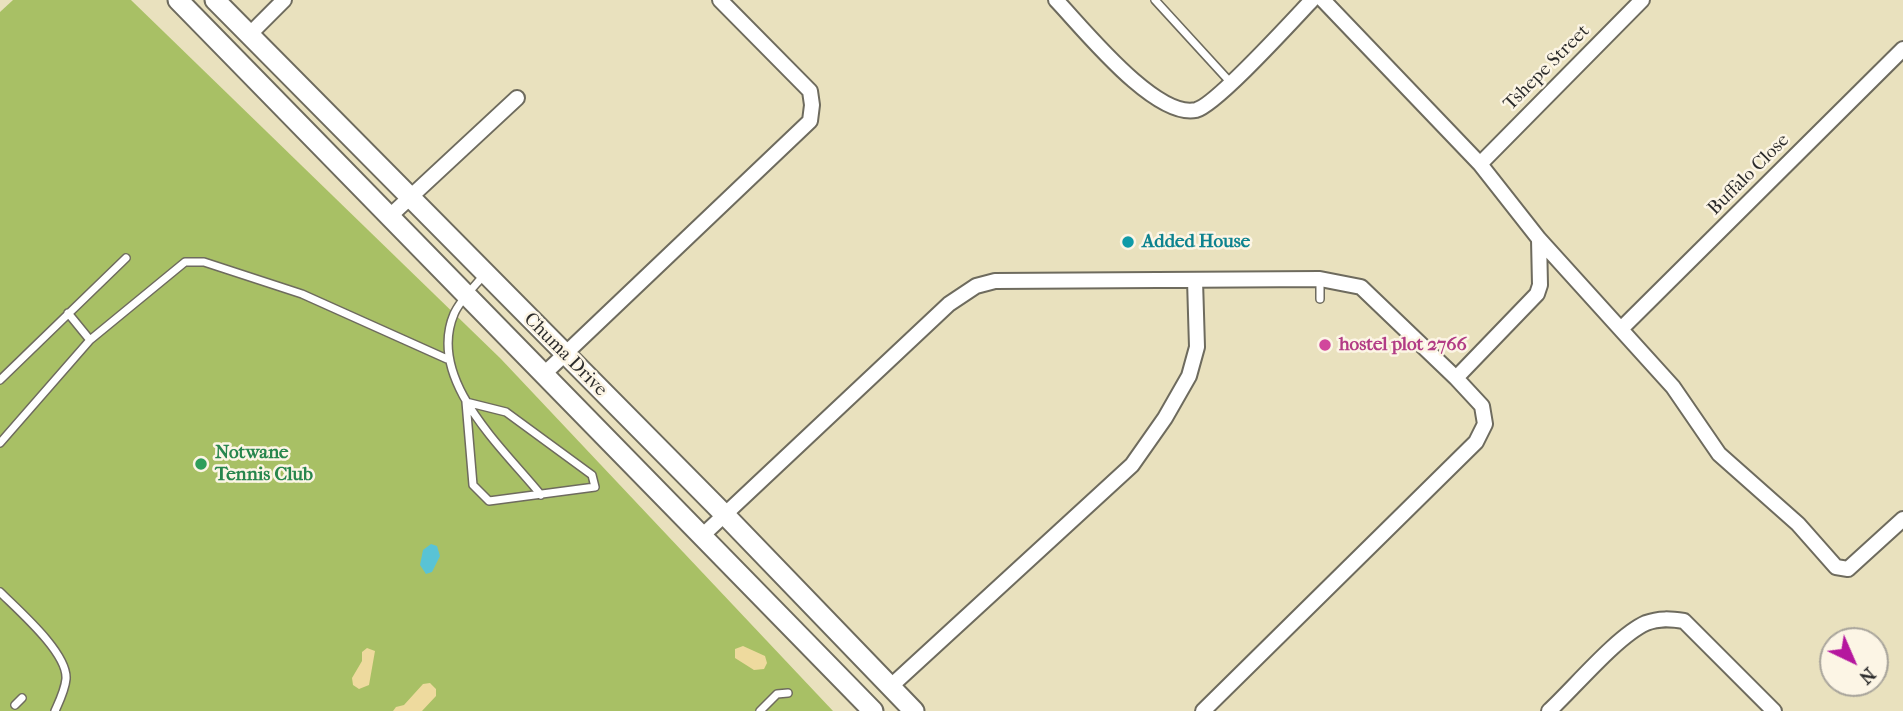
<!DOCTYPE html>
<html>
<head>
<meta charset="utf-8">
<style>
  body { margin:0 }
  #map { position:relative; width:1903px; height:711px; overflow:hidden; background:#e9e1be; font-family:"IM FELL French Canon",serif }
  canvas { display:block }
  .north { position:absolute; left:1819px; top:627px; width:70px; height:70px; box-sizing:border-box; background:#fcf5e5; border:2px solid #a8a49b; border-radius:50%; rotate:136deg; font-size:19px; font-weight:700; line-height:28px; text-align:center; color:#2b2b2b }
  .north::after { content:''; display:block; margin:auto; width:24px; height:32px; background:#b5179e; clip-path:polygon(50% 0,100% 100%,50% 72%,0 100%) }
</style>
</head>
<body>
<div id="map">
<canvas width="1903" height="711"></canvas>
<div class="north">N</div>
</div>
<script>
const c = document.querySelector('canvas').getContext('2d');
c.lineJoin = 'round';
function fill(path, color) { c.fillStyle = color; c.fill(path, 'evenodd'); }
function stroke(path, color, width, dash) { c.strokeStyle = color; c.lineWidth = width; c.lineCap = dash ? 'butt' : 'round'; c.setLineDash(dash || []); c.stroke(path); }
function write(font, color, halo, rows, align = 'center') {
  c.font = font + ' "IM FELL French Canon",serif'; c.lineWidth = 5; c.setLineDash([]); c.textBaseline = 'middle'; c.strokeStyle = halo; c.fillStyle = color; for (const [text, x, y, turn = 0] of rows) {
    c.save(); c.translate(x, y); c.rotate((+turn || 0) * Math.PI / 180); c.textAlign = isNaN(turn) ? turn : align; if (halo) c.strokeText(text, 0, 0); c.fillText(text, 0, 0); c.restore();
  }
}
fill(new Path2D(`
  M 13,0 L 131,0 L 501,359 L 833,711 L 0,711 L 0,12 Z`), '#a8c065');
fill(new Path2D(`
  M 743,646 L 765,656 L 767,663 L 764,669 L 754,670 L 735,658 L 735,649 Z
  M 367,648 L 375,651 L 369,685 L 359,689 L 353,685 L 352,678 L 362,661 L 362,652 Z
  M 430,683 L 436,689 L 436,696 L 422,711 L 393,711 L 396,707 L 404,705 L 423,684 Z`), '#eeda9e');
fill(new Path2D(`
  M 431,544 L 437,546 L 440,556 L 432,572 L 426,574 L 420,565 L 423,550 Z`), '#59c3d5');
const service = new Path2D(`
  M 1155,0 L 1231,83
  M 484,275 C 474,287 460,300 454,314 C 426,380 503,448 541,495
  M 1320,299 L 1320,279
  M 68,313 L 90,340
  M 0,380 L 126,258
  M 466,402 L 506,412 L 592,475 L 595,487 L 489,501 L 473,485 Z
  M 0,443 L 90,340 L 185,262 L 204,262 L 302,294 L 447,359
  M 0,592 C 18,610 68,653 66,679 C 65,690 59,702 55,711
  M 15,705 L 22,698
  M 760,711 L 777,694 L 788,693`);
const minor = new Path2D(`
  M 1056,0 C 1082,27 1155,119 1196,110 C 1216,105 1293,20 1312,0
  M 1323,0 L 1480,164 L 1539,239 L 1673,387 L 1719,454 L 1798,524 L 1836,567 L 1848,569 L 1903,519
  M 250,34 L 284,0
  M 1480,164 L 1642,0
  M 390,216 L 517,98
  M 1621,329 L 1903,49
  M 544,374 L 810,121 L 812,105 L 810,91 L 720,0
  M 1456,378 L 1537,294 L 1540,285 L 1539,239
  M 703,535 L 949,304 L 976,286 L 995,281 L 1320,279 L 1361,287 L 1456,378 L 1482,406 L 1485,424 L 1476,442 L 1203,711
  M 890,687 L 1132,465 L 1165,418 L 1189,376 L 1197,347 L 1195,280
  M 1549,711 C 1574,688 1617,636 1646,623 C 1659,618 1671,619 1684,621 L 1774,711`);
const secondary = new Path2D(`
  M 178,0 L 873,711
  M 215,0 L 725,515 L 914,711`);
stroke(service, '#6e6b5e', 10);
stroke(minor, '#6e6b5e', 18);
stroke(secondary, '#6e6b5e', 23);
stroke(service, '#fff', 7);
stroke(minor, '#fff', 14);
stroke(secondary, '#fff', 19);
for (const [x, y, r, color] of [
  [1128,242,7,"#0f9aa8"],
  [1325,345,7,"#d1479c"],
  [201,464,7,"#2e9e5b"]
]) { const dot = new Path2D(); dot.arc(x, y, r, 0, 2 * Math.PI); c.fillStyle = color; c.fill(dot); stroke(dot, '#fcf5e5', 2.5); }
write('19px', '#2b2b2b', '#fcf5e5', [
  ["Tshepe Street",1547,68,-45],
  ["Buffalo Close",1749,175,-45],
  ["Chuma Drive",565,355,45]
]);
write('bold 19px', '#0d838f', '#fcf5e5', [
  ["Added House",1142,242]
], 'left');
write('bold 19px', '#b23c85', '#fcf5e5', [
  ["hostel plot 2766",1339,345]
], 'left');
write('bold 19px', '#27864d', '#fcf5e5', [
  ["Notwane",215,453],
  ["Tennis Club",215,475]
], 'left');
</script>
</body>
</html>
